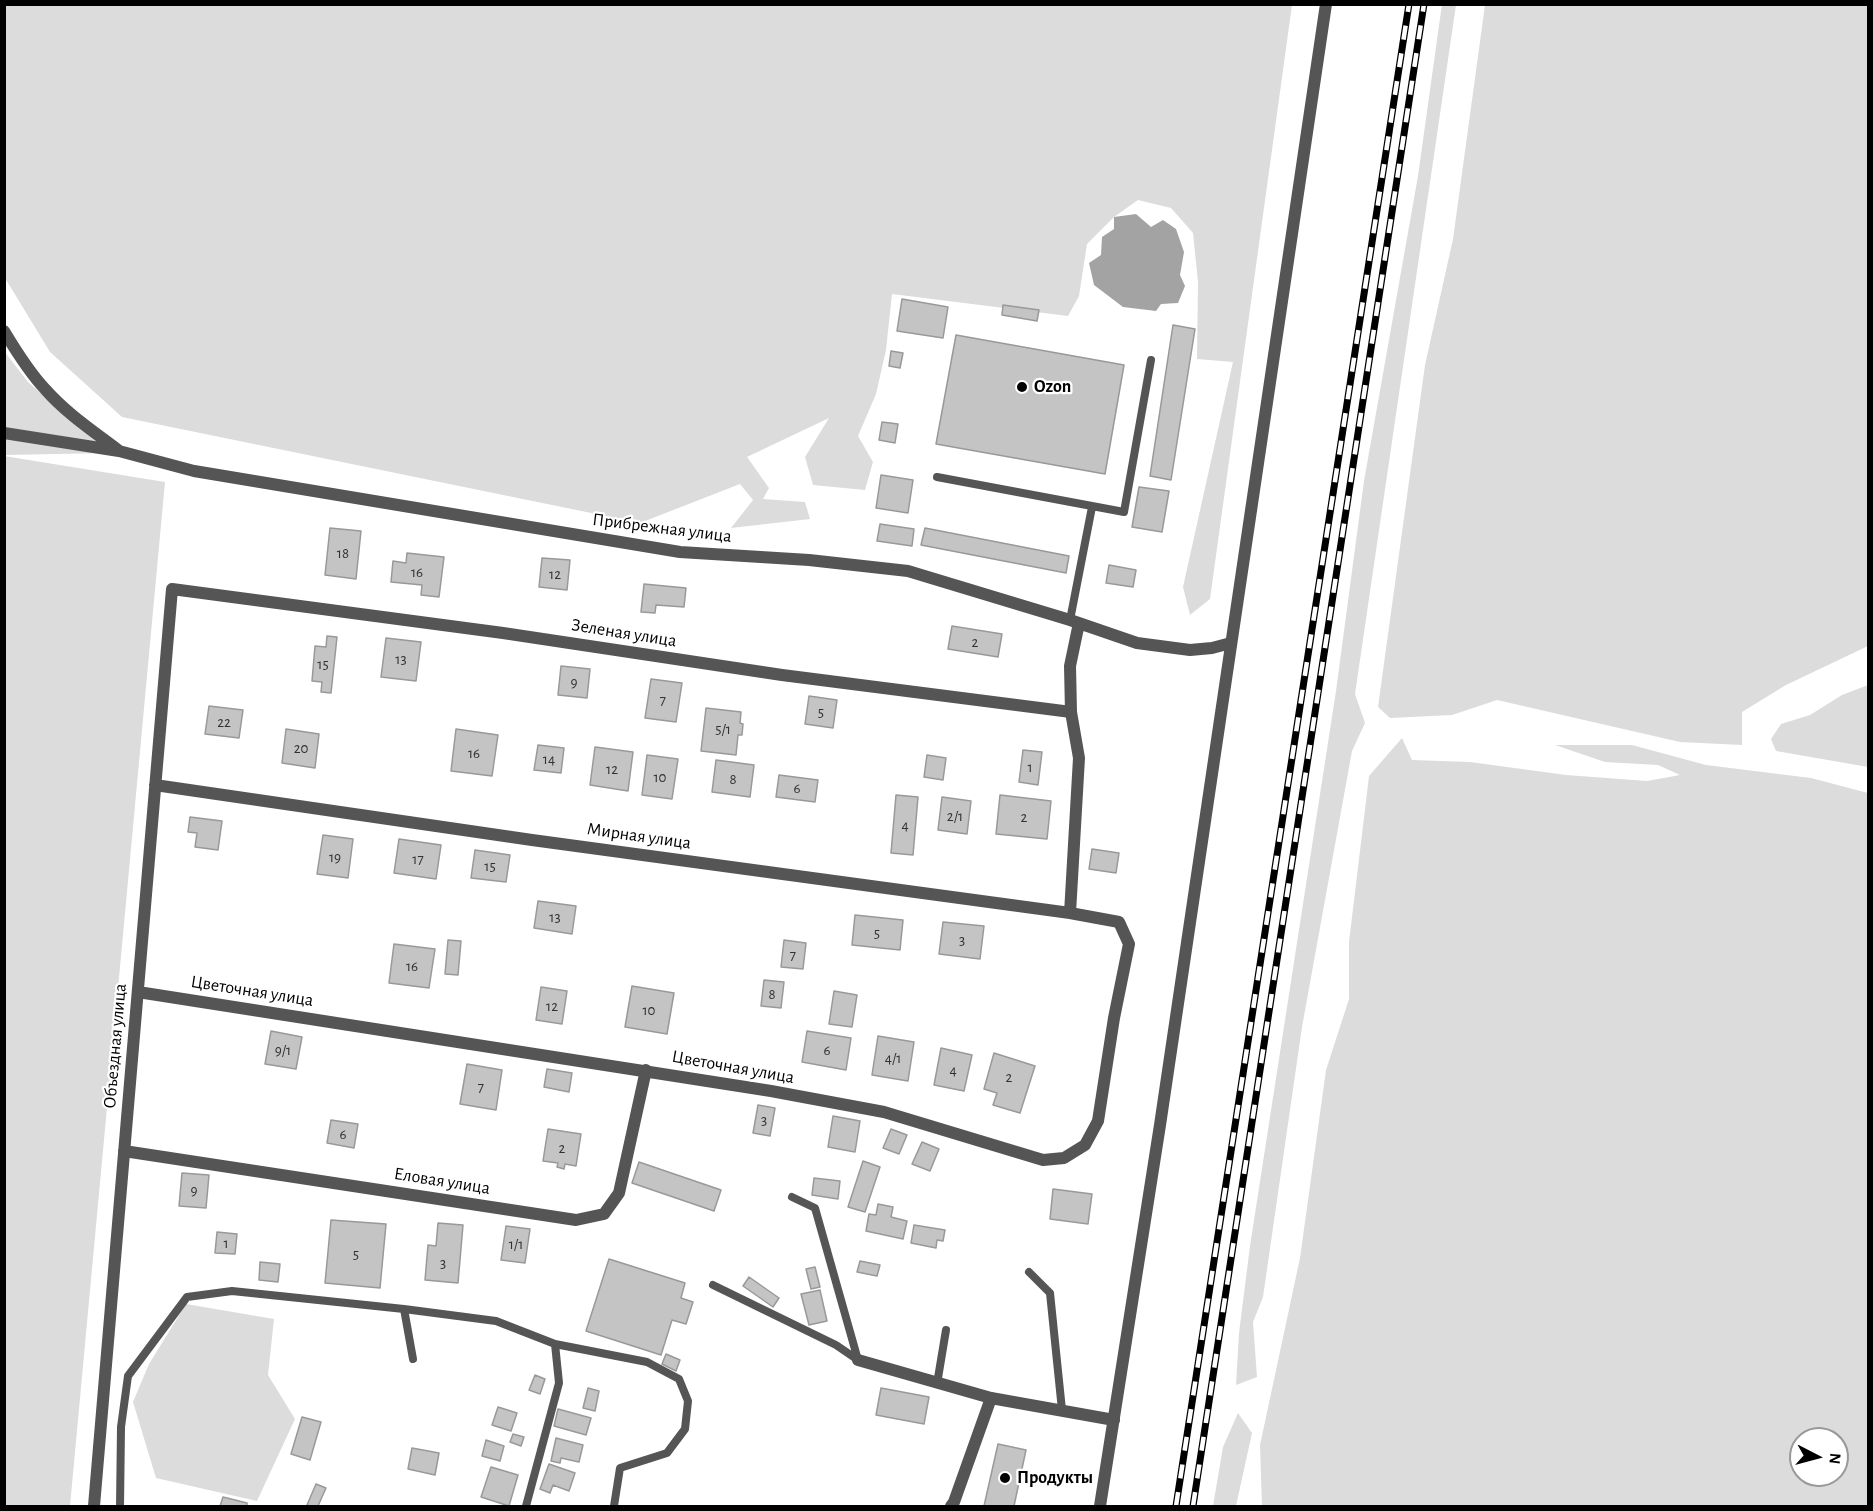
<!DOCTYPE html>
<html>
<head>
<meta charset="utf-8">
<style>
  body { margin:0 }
  #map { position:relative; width:1873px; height:1511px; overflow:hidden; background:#fff; font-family:"Alegreya Sans",sans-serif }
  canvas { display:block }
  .frame { position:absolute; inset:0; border:6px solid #000; pointer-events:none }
  .north { position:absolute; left:1789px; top:1427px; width:60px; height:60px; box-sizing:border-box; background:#fff; border:2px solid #999; border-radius:50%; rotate:96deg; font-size:16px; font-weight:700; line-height:24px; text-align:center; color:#000 }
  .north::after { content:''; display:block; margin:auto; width:21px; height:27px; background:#000; clip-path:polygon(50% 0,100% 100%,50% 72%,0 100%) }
</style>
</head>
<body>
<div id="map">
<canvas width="1873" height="1511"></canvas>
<div class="frame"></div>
<div class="north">N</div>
</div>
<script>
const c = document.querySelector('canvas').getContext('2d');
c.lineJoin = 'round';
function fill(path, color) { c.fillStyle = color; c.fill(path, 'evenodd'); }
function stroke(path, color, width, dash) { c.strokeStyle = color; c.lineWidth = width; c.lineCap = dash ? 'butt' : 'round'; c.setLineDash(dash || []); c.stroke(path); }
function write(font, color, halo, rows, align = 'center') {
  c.font = font + ' "Alegreya Sans",sans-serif'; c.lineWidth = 4.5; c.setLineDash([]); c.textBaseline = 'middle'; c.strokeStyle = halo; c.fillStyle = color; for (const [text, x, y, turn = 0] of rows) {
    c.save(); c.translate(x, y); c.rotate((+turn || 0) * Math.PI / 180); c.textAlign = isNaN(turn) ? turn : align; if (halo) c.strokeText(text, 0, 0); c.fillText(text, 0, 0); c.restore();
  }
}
fill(new Path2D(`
  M 1442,4 L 1456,5 L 1355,694 L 1365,723 L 1352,751 L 1302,1027 L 1263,1297 L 1253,1322 L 1257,1377 L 1236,1385 L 1239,1333 L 1250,1246 L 1336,691 L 1364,481 L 1418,176 Z
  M 5,5 L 1292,5 L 1210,599 L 1190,615 L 1183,587 L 1233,362 L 1197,359 L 1198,282 L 1193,233 L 1171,208 L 1138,200 L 1114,217 L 1087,244 L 1079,296 L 1068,316 L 892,294 L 886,350 L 876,394 L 858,436 L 873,462 L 865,490 L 813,485 L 805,457 L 829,418 L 747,457 L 769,488 L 763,499 L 805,502 L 810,519 L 731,528 L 753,500 L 740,484 L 640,523 L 122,417 L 50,352 L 5,278 Z
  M 1485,5 L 1868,5 L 1868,646 L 1786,685 L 1742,712 L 1742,745 L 1680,742 L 1497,700 L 1452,715 L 1390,718 L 1378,707 L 1425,365 L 1453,239 Z
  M 4,351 L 28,382 L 109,453 L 5,455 Z
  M 4,456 L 165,482 L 70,1506 L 5,1506 Z
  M 1868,685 L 1868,767 L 1776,751 L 1771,739 L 1781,724 L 1810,715 L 1842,695 Z
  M 1402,738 L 1412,760 L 1470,762 L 1566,775 L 1647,781 L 1680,775 L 1658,765 L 1605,762 L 1555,745 L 1632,745 L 1706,765 L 1811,778 L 1868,793 L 1868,1506 L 1262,1506 L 1260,1445 L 1300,1258 L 1326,1070 L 1349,999 L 1349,942 L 1369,776 ZM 1801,1439 L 1837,1439 L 1837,1475 L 1801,1475 Z
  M 186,1304 L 274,1319 L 268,1375 L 295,1419 L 257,1501 L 156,1478 L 133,1402 L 149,1364 Z
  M 1238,1413 L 1252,1433 L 1236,1506 L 1213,1506 L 1223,1447 Z`), '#dcdcdc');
fill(new Path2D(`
  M 1136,214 L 1151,227 L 1163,220 L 1176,229 L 1184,252 L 1180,275 L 1185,286 L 1178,303 L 1161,304 L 1156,311 L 1123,307 L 1094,285 L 1089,263 L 1101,255 L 1102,237 L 1114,229 L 1114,217 Z`), '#a3a3a3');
const building = new Path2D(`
  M 902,299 L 948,307 L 943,338 L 897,331 Z
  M 1003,305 L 1039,310 L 1037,321 L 1002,315 Z
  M 1173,325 L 1195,329 L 1171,480 L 1150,476 Z
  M 956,335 L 1124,365 L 1105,474 L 936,444 Z
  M 891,351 L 903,353 L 900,368 L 889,366 Z
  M 882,422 L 898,424 L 895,443 L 879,440 Z
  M 881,475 L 913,480 L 908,513 L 876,508 Z
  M 1139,487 L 1169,491 L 1162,532 L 1132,527 Z
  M 880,524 L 914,529 L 912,546 L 877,541 Z
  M 330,528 L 361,531 L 356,579 L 325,575 Z
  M 925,528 L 1069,556 L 1066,573 L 921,545 Z
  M 407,553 L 444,557 L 439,597 L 421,595 L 422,585 L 391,582 L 393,561 L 406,563 Z
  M 542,558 L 570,560 L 567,590 L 539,587 Z
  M 1109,565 L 1136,570 L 1133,587 L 1106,583 Z
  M 644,584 L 686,588 L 684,607 L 656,605 L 655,613 L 641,612 Z
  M 952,626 L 1002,634 L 998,657 L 948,649 Z
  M 327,636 L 337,637 L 331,693 L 321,692 L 322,682 L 312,681 L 315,646 L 326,647 Z
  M 386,638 L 421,642 L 416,681 L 381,677 Z
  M 561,666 L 590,669 L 587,698 L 558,695 Z
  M 651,679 L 682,683 L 676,722 L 645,718 Z
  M 809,696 L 837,700 L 833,728 L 805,724 Z
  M 209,706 L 243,710 L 239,738 L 205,734 Z
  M 706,708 L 741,712 L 740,723 L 743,724 L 742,735 L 738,735 L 736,755 L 701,751 Z
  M 286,729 L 319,734 L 315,768 L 282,763 Z
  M 456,729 L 498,735 L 492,776 L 451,771 Z
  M 538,745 L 564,748 L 561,773 L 534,770 Z
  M 595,747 L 633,752 L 628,791 L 590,785 Z
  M 1023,750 L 1042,752 L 1038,785 L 1019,782 Z
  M 647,755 L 678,759 L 672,799 L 642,795 Z
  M 927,755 L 946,758 L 943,780 L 924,777 Z
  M 716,760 L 754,765 L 750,797 L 712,792 Z
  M 779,775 L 818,780 L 815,802 L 776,797 Z
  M 896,795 L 918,797 L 913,855 L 891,853 Z
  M 1000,795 L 1051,801 L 1047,839 L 996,834 Z
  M 942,797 L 971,801 L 967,834 L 938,830 Z
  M 190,817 L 222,821 L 218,850 L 195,847 L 197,833 L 188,832 Z
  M 323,835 L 353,839 L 348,878 L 317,874 Z
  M 399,839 L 441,845 L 436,879 L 394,873 Z
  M 1092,849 L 1119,853 L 1116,873 L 1089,869 Z
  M 475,850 L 510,855 L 506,882 L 471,878 Z
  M 538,901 L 576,906 L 572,934 L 534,928 Z
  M 855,915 L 903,920 L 900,950 L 852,945 Z
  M 943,922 L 984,926 L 980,959 L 939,954 Z
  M 448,940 L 461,941 L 458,975 L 445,974 Z
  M 784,940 L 806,943 L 803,969 L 781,967 Z
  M 394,944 L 435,949 L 429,988 L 389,983 Z
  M 764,980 L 784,982 L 781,1008 L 761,1006 Z
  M 632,986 L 674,993 L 667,1034 L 625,1027 Z
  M 541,987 L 567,991 L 562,1024 L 536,1020 Z
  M 834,991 L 857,995 L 852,1027 L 829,1024 Z
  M 271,1031 L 302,1037 L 296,1069 L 265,1064 Z
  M 807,1031 L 851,1038 L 846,1070 L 802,1062 Z
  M 878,1036 L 914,1042 L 908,1081 L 872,1075 Z
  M 941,1048 L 972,1055 L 964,1091 L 934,1085 Z
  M 994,1053 L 1035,1066 L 1020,1113 L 993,1105 L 997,1093 L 984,1089 Z
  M 467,1064 L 502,1070 L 496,1110 L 460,1104 Z
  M 547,1069 L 572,1073 L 569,1092 L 544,1087 Z
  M 758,1105 L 775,1108 L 770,1136 L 753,1133 Z
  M 833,1116 L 860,1121 L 855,1152 L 828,1147 Z
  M 331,1120 L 358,1124 L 354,1148 L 327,1143 Z
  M 548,1129 L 581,1134 L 576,1166 L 565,1164 L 564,1169 L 557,1167 L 558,1163 L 543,1161 Z
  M 891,1129 L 907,1135 L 899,1154 L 883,1148 Z
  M 922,1142 L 939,1149 L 930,1171 L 912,1164 Z
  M 863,1161 L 880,1167 L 865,1212 L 848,1207 Z
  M 639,1162 L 721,1190 L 714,1211 L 632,1183 Z
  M 182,1173 L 209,1175 L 206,1208 L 179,1206 Z
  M 814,1178 L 840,1181 L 838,1199 L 812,1195 Z
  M 1053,1189 L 1092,1194 L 1088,1224 L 1050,1219 Z
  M 878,1204 L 893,1207 L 891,1217 L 907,1221 L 903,1239 L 866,1231 L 869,1214 L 876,1215 Z
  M 331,1220 L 386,1224 L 380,1288 L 325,1283 Z
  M 438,1223 L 463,1225 L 458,1283 L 425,1280 L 428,1245 L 436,1246 Z
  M 914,1225 L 945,1230 L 943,1241 L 937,1240 L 936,1248 L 911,1243 Z
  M 506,1226 L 530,1229 L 525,1263 L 501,1260 Z
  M 217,1232 L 237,1234 L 235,1254 L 215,1253 Z
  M 609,1259 L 685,1283 L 681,1298 L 693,1302 L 686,1324 L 672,1320 L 661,1355 L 586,1331 Z
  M 860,1261 L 880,1265 L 877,1276 L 857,1272 Z
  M 260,1262 L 280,1264 L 278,1282 L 259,1280 Z
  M 815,1267 L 820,1287 L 811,1289 L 806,1269 Z
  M 749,1277 L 779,1298 L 773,1307 L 743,1286 Z
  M 820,1290 L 827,1321 L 809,1325 L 801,1294 Z
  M 666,1354 L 680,1360 L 676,1371 L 662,1364 Z
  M 535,1375 L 545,1379 L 540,1394 L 529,1390 Z
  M 588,1388 L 599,1391 L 595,1411 L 583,1408 Z
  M 881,1388 L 929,1397 L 924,1424 L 876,1415 Z
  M 498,1407 L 517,1413 L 511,1431 L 492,1425 Z
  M 558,1409 L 591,1418 L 586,1435 L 554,1426 Z
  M 302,1417 L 321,1422 L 310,1460 L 291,1454 Z
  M 513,1434 L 524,1437 L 521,1446 L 510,1442 Z
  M 556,1438 L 583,1445 L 579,1462 L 561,1458 L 560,1463 L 551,1461 Z
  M 486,1440 L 504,1446 L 500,1461 L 482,1456 Z
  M 998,1444 L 1026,1450 L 1014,1506 L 984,1506 Z
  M 412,1448 L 439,1453 L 435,1475 L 408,1469 Z
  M 549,1464 L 575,1473 L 569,1491 L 553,1485 L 550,1493 L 540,1489 Z
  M 491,1467 L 518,1475 L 509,1506 L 481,1497 Z
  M 316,1484 L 326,1488 L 318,1506 L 310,1506 L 307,1505 Z
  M 223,1497 L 247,1503 L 247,1506 L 220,1506 Z`);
fill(building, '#c4c4c4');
stroke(building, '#999', 1.5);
stroke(new Path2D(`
  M 937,477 L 1124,512 L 1151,360
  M 1070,620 L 1092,507
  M 792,1197 L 815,1208 L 858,1360
  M 1029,1272 L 1050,1293 L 1062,1410
  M 713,1285 L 836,1345 L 858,1360
  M 404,1309 L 413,1359
  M 937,1384 L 946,1330
  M 120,1506 L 121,1427 L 128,1376 L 187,1297 L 232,1291 L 404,1309 L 496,1321 L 555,1344 L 647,1362 L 679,1379 L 688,1401 L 685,1429 L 667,1453 L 620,1468 L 614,1506
  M 526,1506 L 559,1383 L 555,1344`), '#555', 8);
stroke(new Path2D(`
  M 4,331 C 16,351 29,372 45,389 C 66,413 93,431 118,450
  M 4,433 L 119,451 L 194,471 L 680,552 L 809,560 L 908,571 L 1070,620 L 1137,643 L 1190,650 L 1212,648 L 1231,643
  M 1070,913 L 1079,758 L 1071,712 L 1070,666 L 1079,623
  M 138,992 L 771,1091 L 884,1112 L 1043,1160 L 1064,1158 L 1085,1145 L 1098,1121 L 1114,1018 L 1129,944 L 1119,922 L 1070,913 L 532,840 L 155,785
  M 124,1151 L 576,1220 L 604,1214 L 619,1193 L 646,1070
  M 858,1360 L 991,1398 L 1114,1420
  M 94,1506 L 172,589 L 503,633 L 782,675 L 1071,712
  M 951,1506 L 954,1502 L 991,1398`), '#555', 12);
stroke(new Path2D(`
  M 1100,1506 L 1160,1125 L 1326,4`), '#555', 12);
const rail = new Path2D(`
  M 1176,1506 L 1409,4
  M 1193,1506 L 1424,4`);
stroke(rail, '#000', 7);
stroke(rail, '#fff', 4.5, [14]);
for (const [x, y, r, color] of [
  [1022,387,6,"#000"],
  [1005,1478,6,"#000"]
]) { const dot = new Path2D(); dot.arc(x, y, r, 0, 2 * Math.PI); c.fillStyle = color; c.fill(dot); stroke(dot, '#fff', 2); }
write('15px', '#313131', null, [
  ["18",343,553],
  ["16",417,572],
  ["12",555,574],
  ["2",975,642],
  ["13",401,659],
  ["15",323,664],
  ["9",574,682],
  ["7",663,700],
  ["5",821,712],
  ["22",224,722],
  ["5/1",723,729],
  ["20",301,748],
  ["16",474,753],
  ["14",549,759],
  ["1",1030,767],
  ["12",612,769],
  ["10",660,777],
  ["8",733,779],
  ["6",797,788],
  ["2/1",955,816],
  ["2",1024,817],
  ["4",905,825],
  ["19",335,857],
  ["17",418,859],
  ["15",490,866],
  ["13",555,917],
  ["5",877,933],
  ["3",962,940],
  ["7",793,955],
  ["16",412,966],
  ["8",772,994],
  ["12",552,1006],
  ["10",649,1010],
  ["9/1",283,1050],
  ["6",827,1050],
  ["4/1",893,1058],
  ["4",953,1070],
  ["2",1009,1077],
  ["7",481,1087],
  ["3",764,1120],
  ["6",343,1134],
  ["2",562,1148],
  ["9",194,1190],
  ["1",226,1243],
  ["1/1",516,1244],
  ["5",356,1254],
  ["3",443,1263]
]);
write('bold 18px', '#000', '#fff', [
  ["Ozon",1034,387],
  ["Продукты",1017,1478]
], 'left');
write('18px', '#000', '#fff', [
  ["Прибрежная улица",662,528,7],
  ["Зеленая улица",624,633,9],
  ["Мирная улица",639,836,8],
  ["Цветочная улица",252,991,9],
  ["Объездная улица",115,1046,-85],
  ["Цветочная улица",733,1067,10],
  ["Еловая улица",442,1181,9]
]);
</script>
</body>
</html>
